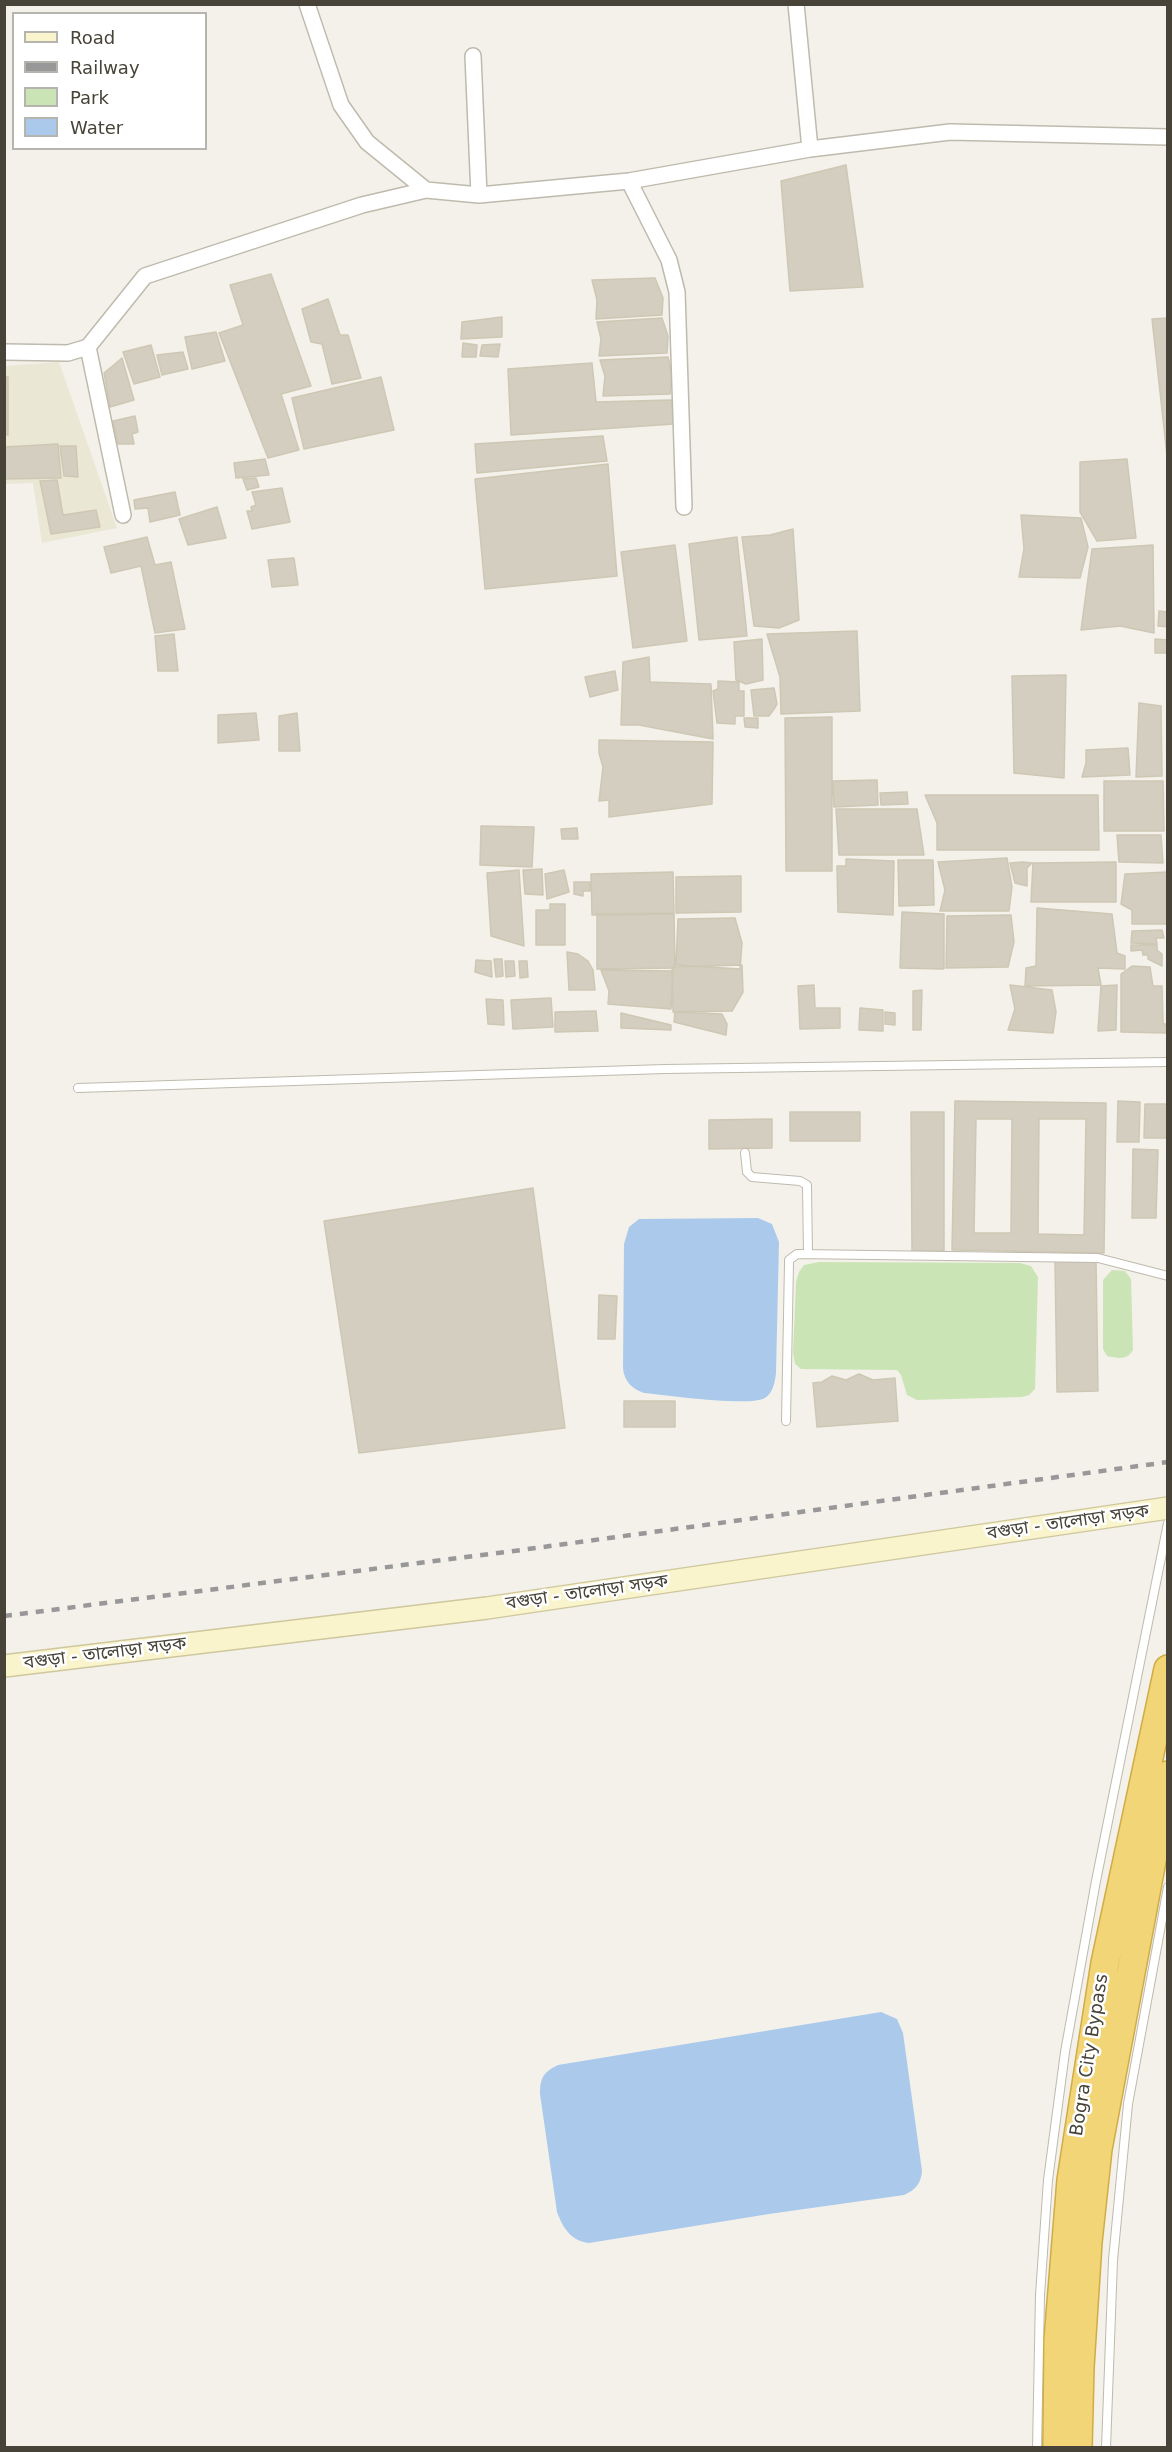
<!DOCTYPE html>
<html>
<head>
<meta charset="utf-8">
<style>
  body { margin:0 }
  #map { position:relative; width:1172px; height:2452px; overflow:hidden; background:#f3f1ea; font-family:"DejaVu Sans",sans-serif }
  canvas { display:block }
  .frame { position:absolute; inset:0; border:6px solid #474338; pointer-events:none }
  .legend { position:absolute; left:12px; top:12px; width:195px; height:138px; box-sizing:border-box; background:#fff; border:2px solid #b5b4af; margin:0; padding:8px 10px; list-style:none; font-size:18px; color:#474338 }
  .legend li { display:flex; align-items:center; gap:12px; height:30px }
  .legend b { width:30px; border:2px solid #b5b4af }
</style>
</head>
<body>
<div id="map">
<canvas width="1172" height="2452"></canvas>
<div class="frame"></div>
<ul class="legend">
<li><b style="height:8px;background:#faf4cd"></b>Road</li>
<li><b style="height:8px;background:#989898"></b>Railway</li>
<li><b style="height:16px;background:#cbe4b6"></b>Park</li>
<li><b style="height:16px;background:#abcaeb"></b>Water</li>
</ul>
</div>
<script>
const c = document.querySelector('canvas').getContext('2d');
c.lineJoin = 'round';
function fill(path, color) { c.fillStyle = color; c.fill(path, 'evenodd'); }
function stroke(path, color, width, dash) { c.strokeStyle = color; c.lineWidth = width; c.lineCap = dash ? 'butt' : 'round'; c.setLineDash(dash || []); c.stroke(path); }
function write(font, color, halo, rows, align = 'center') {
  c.font = font + ' "DejaVu Sans","Noto Sans Bengali",sans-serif'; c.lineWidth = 5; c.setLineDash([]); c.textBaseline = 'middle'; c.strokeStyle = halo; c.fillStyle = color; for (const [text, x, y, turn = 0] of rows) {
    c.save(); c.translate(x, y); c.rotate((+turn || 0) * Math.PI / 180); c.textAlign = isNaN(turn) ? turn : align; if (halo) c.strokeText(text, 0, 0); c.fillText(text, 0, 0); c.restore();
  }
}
fill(new Path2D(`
  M 59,362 L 117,528 L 42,543 L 33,483 L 5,484 L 4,366 Z`), '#ebe7d5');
fill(new Path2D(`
  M 819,1262 L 1020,1263 L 1031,1266 L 1038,1277 L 1035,1389 L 1029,1395 L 1022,1397 L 917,1400 L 907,1395 L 901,1375 L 897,1370 L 801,1369 L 795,1364 L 793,1353 L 796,1282 L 799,1272 L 804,1265 Z
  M 1112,1270 L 1125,1271 L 1131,1279 L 1133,1350 C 1127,1361 1117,1358 1107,1356 L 1103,1349 L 1103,1280 Z`), '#cbe4b6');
fill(new Path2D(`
  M 758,1218 L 772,1224 L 779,1242 L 776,1373 C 775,1382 773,1393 765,1398 C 750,1407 665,1395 644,1393 C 632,1389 624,1381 623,1368 L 624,1244 L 629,1227 L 639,1219 Z
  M 881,2012 L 897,2019 L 903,2033 L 922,2171 C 921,2184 915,2190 904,2195 L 769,2214 L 589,2243 C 571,2241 563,2228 557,2212 L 540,2094 C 540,2077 544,2072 558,2065 Z`), '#abcaeb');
const building = new Path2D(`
  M 846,165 L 863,287 L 790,291 L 781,181 Z
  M 271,274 L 311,386 L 281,394 L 299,450 L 268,458 L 219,333 L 243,325 L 230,285 Z
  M 655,278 L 663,298 L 662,315 L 596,319 L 597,300 L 592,280 Z
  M 328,299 L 340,335 L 348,335 L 361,378 L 332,384 L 322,344 L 311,342 L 302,309 Z
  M 502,317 L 502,337 L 461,339 L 462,322 Z
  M 662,318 L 668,336 L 667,353 L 599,356 L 601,339 L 597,322 Z
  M 1168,318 L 1168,465 L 1152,319 Z
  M 216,332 L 225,361 L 192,369 L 185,337 Z
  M 463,343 L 477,345 L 476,357 L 462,357 Z
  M 500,344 L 498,357 L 480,356 L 482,345 Z
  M 151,345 L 160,377 L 134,384 L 123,352 Z
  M 183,352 L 188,369 L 162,375 L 157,355 Z
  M 668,357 L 672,374 L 670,394 L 603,396 L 605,376 L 600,360 Z
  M 122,358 L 134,400 L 110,407 L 104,373 Z
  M 592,363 L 596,402 L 672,400 L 674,424 L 511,435 L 508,369 Z
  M 4,377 L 8,377 L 8,435 L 4,434 Z
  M 381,377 L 394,430 L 304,449 L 292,398 Z
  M 135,416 L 138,432 L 132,434 L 134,444 L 118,444 L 113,421 Z
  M 603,436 L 607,461 L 477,473 L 475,444 Z
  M 58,444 L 61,478 L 4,479 L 4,447 Z
  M 60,446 L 76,446 L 78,477 L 64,476 Z
  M 265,459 L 269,475 L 236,478 L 234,463 Z
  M 1127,459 L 1136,538 L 1097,541 L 1080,512 L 1080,462 Z
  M 608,464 L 617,576 L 485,589 L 475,479 Z
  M 256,478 L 259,487 L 247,490 L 243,479 Z
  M 57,480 L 63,515 L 96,510 L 100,527 L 51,534 L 40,481 Z
  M 282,488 L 290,522 L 252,529 L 247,511 L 252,511 L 251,507 L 256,505 L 252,492 Z
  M 175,492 L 180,515 L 150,522 L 148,508 L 135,509 L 134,500 Z
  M 217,507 L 226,538 L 188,545 L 179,519 Z
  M 1021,515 L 1081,518 L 1088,547 L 1080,578 L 1019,577 L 1024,549 Z
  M 793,529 L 799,620 L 779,628 L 754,626 L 742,537 L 770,535 Z
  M 147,537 L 155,565 L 171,562 L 185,629 L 155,633 L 141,566 L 111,573 L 104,547 Z
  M 737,537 L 747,636 L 699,640 L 689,544 Z
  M 675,545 L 687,641 L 633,648 L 621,552 Z
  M 1153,545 L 1154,633 L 1120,626 L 1081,630 L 1092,549 Z
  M 294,558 L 298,585 L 272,587 L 268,560 Z
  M 1159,611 L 1168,612 L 1168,627 L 1158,626 Z
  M 857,631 L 860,711 L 781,714 L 780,677 L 767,634 Z
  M 174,634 L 178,671 L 158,671 L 155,636 Z
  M 762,639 L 763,680 L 746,684 L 736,680 L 734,642 Z
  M 1155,639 L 1168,640 L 1168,653 L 1155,653 Z
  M 649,657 L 650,682 L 711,684 L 713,739 L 639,725 L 621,725 L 623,662 Z
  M 615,671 L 618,690 L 590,697 L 585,677 Z
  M 1066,675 L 1064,778 L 1014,773 L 1012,676 Z
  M 718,681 L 739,682 L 739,691 L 744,691 L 744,716 L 735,716 L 735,724 L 717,723 L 713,691 L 718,689 Z
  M 774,688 L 777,704 L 774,709 L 769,716 L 754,716 L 751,690 Z
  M 1139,703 L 1161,706 L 1162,776 L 1136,777 Z
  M 256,713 L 259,740 L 218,743 L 218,715 Z
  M 297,713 L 300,751 L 279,751 L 279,716 Z
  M 832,717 L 832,871 L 786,871 L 785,718 Z
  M 744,718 L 758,718 L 758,728 L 745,727 Z
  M 599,740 L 713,742 L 712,804 L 609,817 L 609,800 L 599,801 L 603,767 L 599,753 Z
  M 1128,748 L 1130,775 L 1082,777 L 1086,763 L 1086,750 Z
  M 877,780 L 878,805 L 834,807 L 833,781 Z
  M 1104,781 L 1163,781 L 1164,831 L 1104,831 Z
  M 907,792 L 908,804 L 881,805 L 880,793 Z
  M 925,795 L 1098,795 L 1099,850 L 937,850 L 937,823 Z
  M 836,809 L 917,809 L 924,855 L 839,855 Z
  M 481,826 L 534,827 L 532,867 L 480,865 Z
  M 577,828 L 578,839 L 562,839 L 561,829 Z
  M 1117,835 L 1161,835 L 1163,863 L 1119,862 Z
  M 1007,858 L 1012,887 L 1009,911 L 940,911 L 945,890 L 938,862 Z
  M 846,859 L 894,861 L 893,915 L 838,912 L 837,866 L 846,866 Z
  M 898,860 L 933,860 L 934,905 L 899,906 Z
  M 1023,862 L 1032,863 L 1027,868 L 1027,886 L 1015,883 L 1010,863 Z
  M 1116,862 L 1116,902 L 1031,902 L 1033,863 Z
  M 542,869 L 543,895 L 525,894 L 523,870 Z
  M 519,870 L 524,946 L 491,936 L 487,873 Z
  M 564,870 L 569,892 L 547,899 L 545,874 Z
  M 673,872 L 674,914 L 592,915 L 591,874 Z
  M 1168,872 L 1168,924 L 1132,924 L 1132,910 L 1121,904 L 1125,874 Z
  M 741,876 L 741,912 L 676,913 L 676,877 Z
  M 574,882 L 590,882 L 590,891 L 583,891 L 583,896 L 574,894 Z
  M 550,904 L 565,904 L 565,945 L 536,945 L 536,910 L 550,910 Z
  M 1037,908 L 1112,914 L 1117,953 L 1125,956 L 1125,969 L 1098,968 L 1101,985 L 1025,986 L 1026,968 L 1036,966 Z
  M 902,912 L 944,914 L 944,969 L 900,968 Z
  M 674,913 L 675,968 L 597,969 L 597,914 Z
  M 1011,915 L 1014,942 L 1008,967 L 946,968 L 947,916 Z
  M 735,918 L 742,943 L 740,969 L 676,965 L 678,919 Z
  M 1162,930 L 1164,938 L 1156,938 L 1157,944 L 1131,943 L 1132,931 Z
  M 1131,945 L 1157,945 L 1157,950 L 1162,954 L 1162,966 L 1148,959 L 1148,955 L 1143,955 L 1142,950 L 1131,951 Z
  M 567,952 L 578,954 L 588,961 L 593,970 L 595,990 L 569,990 Z
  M 494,959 L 502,959 L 503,976 L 496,977 Z
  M 476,960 L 491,961 L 492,977 L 475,972 Z
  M 505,961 L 514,961 L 515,976 L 506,977 Z
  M 519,961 L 527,961 L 528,977 L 520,978 Z
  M 742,965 L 743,992 L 732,1011 L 673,1012 L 672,967 Z
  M 1132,966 L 1150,967 L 1153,986 L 1162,986 L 1163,1023 L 1168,1026 L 1168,1033 L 1121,1032 L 1121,974 Z
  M 601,970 L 673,971 L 671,1009 L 608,1004 L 609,991 Z
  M 814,985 L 815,1008 L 840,1008 L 840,1028 L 800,1029 L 798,986 Z
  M 1010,985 L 1052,990 L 1056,1012 L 1053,1033 L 1008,1030 L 1015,1009 Z
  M 1117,985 L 1116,1030 L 1098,1031 L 1101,986 Z
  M 922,990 L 921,1030 L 913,1030 L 913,991 Z
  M 551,998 L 553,1027 L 513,1029 L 511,1000 Z
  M 486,999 L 503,1000 L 504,1025 L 488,1024 Z
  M 860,1008 L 883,1010 L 883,1031 L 859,1030 Z
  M 596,1011 L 598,1031 L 555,1032 L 555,1012 Z
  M 675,1012 L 722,1014 L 727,1024 L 726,1035 L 674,1022 Z
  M 885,1012 L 895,1013 L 895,1025 L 885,1024 Z
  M 621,1013 L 671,1025 L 671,1030 L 621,1028 Z
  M 955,1101 L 1106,1103 L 1104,1253 L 952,1250 ZM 976,1119 L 1012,1119 L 1011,1233 L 974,1233 ZM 1039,1119 L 1086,1119 L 1084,1235 L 1038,1234 Z
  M 1118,1101 L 1140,1102 L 1139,1142 L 1117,1142 Z
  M 1145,1104 L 1168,1104 L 1168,1138 L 1144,1138 Z
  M 790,1112 L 860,1112 L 860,1141 L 790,1141 Z
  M 911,1112 L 944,1112 L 944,1251 L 912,1251 Z
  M 772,1119 L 772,1148 L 709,1149 L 709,1120 Z
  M 1133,1149 L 1158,1150 L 1156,1218 L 1132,1218 Z
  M 533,1188 L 565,1428 L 359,1453 L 324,1221 Z
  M 1096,1260 L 1098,1391 L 1057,1392 L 1055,1261 Z
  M 599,1295 L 617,1296 L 615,1339 L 598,1339 Z
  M 859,1374 L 873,1380 L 895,1378 L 898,1421 L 817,1427 L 813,1383 L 822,1382 L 832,1376 L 846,1380 Z
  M 624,1401 L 675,1401 L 675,1427 L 624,1427 Z`);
fill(building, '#d4cec0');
stroke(building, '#cec7b4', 1.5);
const lane = new Path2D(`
  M 78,1088 L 665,1069 L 1168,1062
  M 745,1153 L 747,1172 L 752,1177 L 800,1181 L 807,1185 L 808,1253
  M 786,1421 L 789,1263 L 789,1260 L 797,1254 L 1098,1258 L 1168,1276
  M 1037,2448 L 1040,2295 L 1048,2180 L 1065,2052 L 1096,1881 L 1168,1523
  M 1106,2448 L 1113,2260 L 1128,2104 L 1168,1887`);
const street = new Path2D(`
  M 307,4 L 341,105 L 367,142 L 426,190 L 479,195 L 629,181 L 810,149 L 950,132 L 1168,137
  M 796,4 L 810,149
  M 473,56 L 479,195
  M 629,181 L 669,260 L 677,292 L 684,507
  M 88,347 L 123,515
  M 4,352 L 68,353 L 88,347 L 145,276 L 362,205 L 426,190`);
const secondary = new Path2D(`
  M 4,1666 L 487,1608 L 1168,1508`);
const highway = new Path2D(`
  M 1057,2448 L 1058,2340 L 1071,2180 L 1105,1963 L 1168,1669
  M 1078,2448 L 1080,2367 L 1088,2242 L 1098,2149 L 1168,1775`);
stroke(lane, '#bebaad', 10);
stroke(street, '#bebaad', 18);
stroke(secondary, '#cfc79d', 24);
stroke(highway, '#d1ac46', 30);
stroke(lane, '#fff', 8);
stroke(street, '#fff', 15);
stroke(secondary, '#faf4cd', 21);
stroke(highway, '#f2d576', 27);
stroke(new Path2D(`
  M 4,1616 L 521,1550 L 1168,1462`), '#989898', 4.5, [8, 8]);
write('18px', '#474338', '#fff', [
  ["বগুড়া - তালোড়া সড়ক",1068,1523,-8],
  ["বগুড়া - তালোড়া সড়ক",587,1593,-8],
  ["বগুড়া - তালোড়া সড়ক",105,1654,-7],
  ["Bogra City Bypass",1090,2055,-81]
]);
</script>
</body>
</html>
